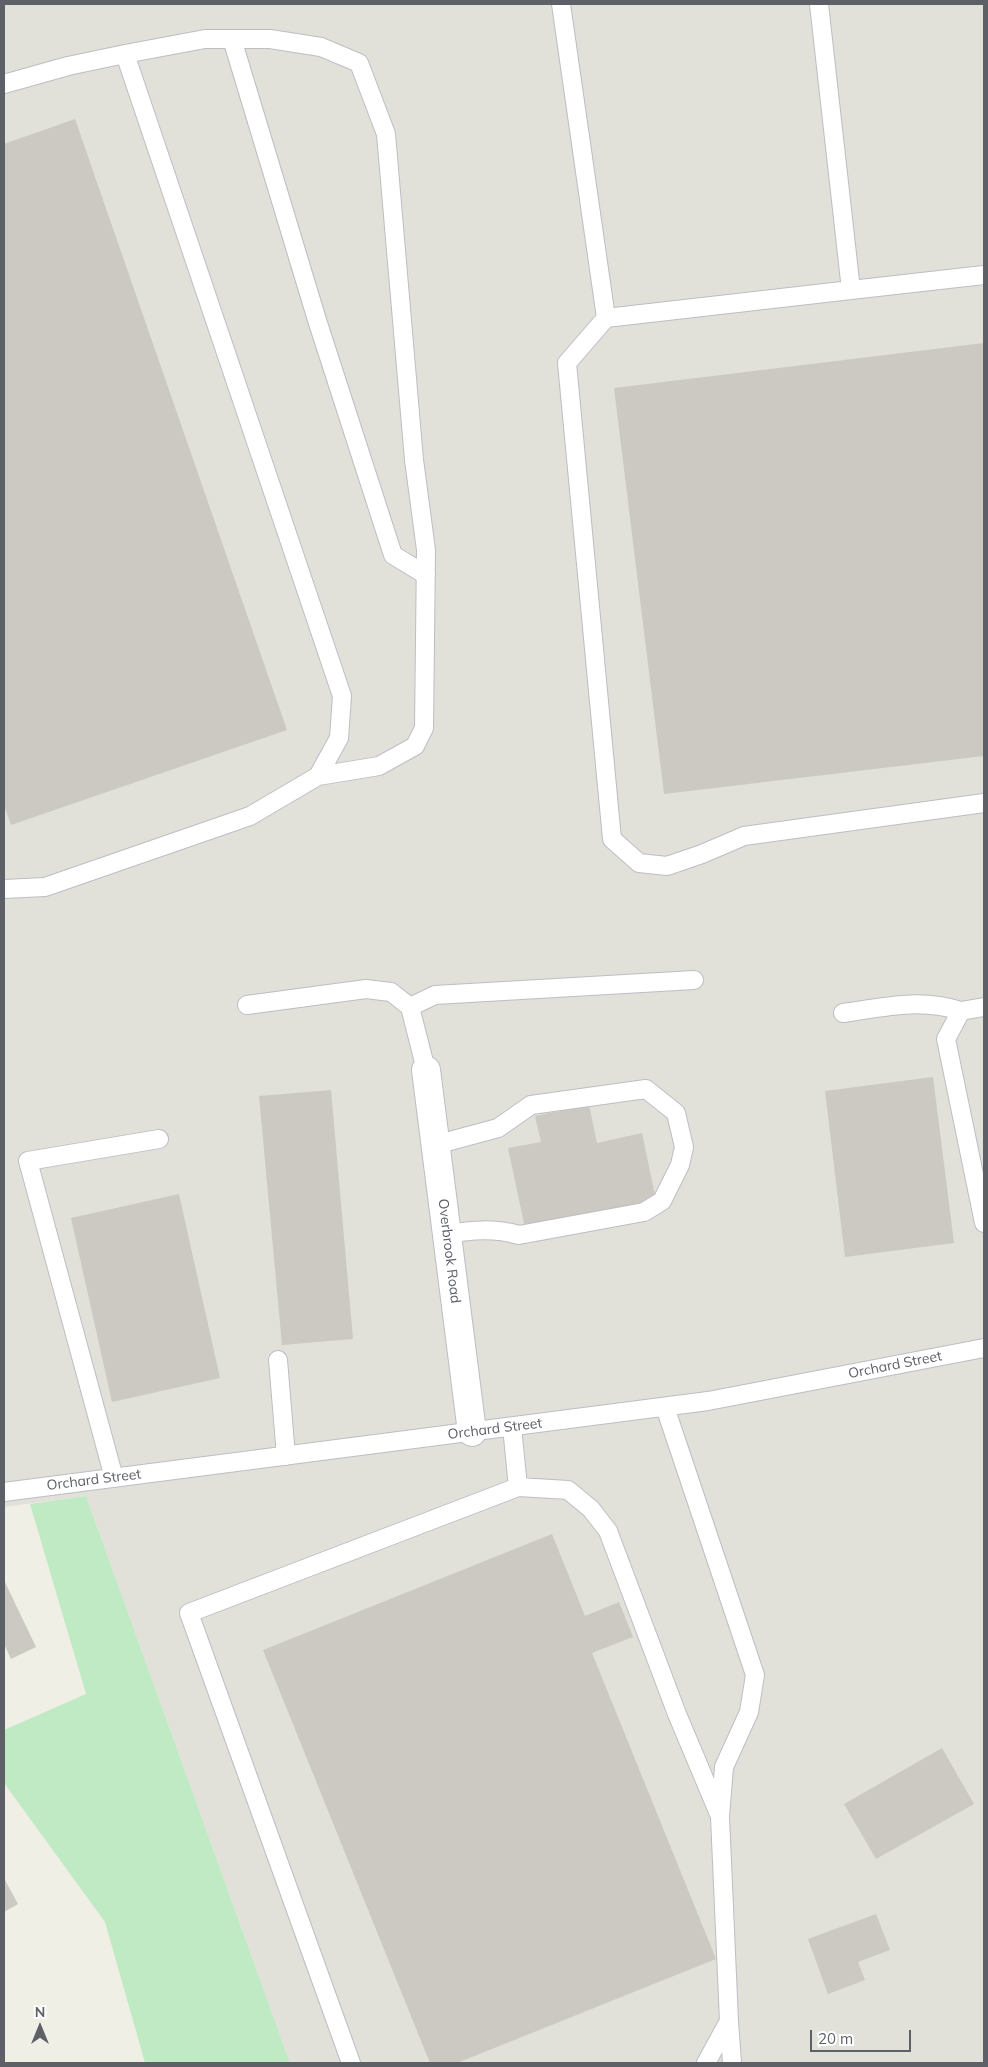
<!DOCTYPE html>
<html>
<head>
<meta charset="utf-8">
<style>
  body { margin:0 }
  #map { position:relative; width:988px; height:2067px; overflow:hidden; background:#f0efe5; font-family:Mulish,sans-serif }
  canvas { display:block }
  .frame { position:absolute; inset:0; border:5px solid #5d6067; pointer-events:none }
  .north { position:absolute; left:15px; top:2002px; width:50px; height:50px; -webkit-text-stroke:4px #fff; paint-order:stroke; rotate:0deg; font-size:14px; font-weight:700; line-height:20px; text-align:center; color:#5d6067 }
  .north::after { content:''; display:block; margin:auto; width:18px; height:22px; background:#5d6067; clip-path:polygon(50% 0,100% 100%,50% 72%,0 100%) }
  .scale { position:absolute; left:810px; top:2030px; width:101px; height:22px; box-sizing:border-box; border:2px solid #5d6067; border-top:0; padding-left:6px; font-size:15px; line-height:18px; white-space:nowrap; color:#5d6067; -webkit-text-stroke:4px #fff; paint-order:stroke }
</style>
</head>
<body>
<div id="map">
<canvas width="988" height="2067"></canvas>
<div class="frame"></div>
<div class="north">N</div>
<div class="scale">20 m</div>
</div>
<script>
const c = document.querySelector('canvas').getContext('2d');
c.lineJoin = 'round';
function fill(path, color) { c.fillStyle = color; c.fill(path, 'evenodd'); }
function stroke(path, color, width, dash) { c.strokeStyle = color; c.lineWidth = width; c.lineCap = dash ? 'butt' : 'round'; c.setLineDash(dash || []); c.stroke(path); }
function write(font, color, halo, rows, align = 'center') {
  c.font = font + ' Mulish,sans-serif'; c.lineWidth = 5; c.setLineDash([]); c.textBaseline = 'middle'; c.strokeStyle = halo; c.fillStyle = color; for (const [text, x, y, turn = 0] of rows) {
    c.save(); c.translate(x, y); c.rotate((+turn || 0) * Math.PI / 180); c.textAlign = isNaN(turn) ? turn : align; if (halo) c.strokeText(text, 0, 0); c.fillText(text, 0, 0); c.restore();
  }
}
fill(new Path2D(`
  M 4,4 L 984,4 L 984,2063 L 290,2063 L 86,1496 L 4,1507 Z`), '#e1e0d9');
fill(new Path2D(`
  M 86,1496 L 290,2063 L 145,2063 L 105,1922 L 4,1783 L 4,1730 L 86,1694 L 30,1504 Z`), '#c0eac4');
fill(new Path2D(`
  M 75,119 L 287,730 L 11,825 L 4,805 L 4,144 Z
  M 984,343 L 984,756 L 664,794 L 614,388 Z
  M 933,1077 L 954,1243 L 845,1257 L 825,1091 Z
  M 331,1090 L 353,1339 L 282,1345 L 259,1096 Z
  M 589,1105 L 597,1143 L 642,1133 L 656,1200 L 525,1228 L 508,1148 L 541,1142 L 535,1116 Z
  M 179,1194 L 220,1378 L 112,1402 L 71,1218 Z
  M 552,1534 L 585,1616 L 619,1602 L 633,1637 L 592,1653 L 716,1959 L 457,2063 L 430,2063 L 263,1650 Z
  M 4,1580 L 36,1647 L 11,1659 L 4,1644 Z
  M 942,1748 L 974,1804 L 876,1859 L 844,1804 Z
  M 4,1878 L 18,1904 L 4,1912 Z
  M 876,1914 L 890,1950 L 858,1962 L 865,1980 L 828,1994 L 808,1939 Z`), '#ccc9c2');
const lane = new Path2D(`
  M 561,4 L 606,318 L 851,290 L 819,4
  M 232,39 L 317,320 L 393,555 L 426,575
  M 125,54 L 205,39 L 270,39 L 321,47 L 359,63 L 386,134 L 414,460 L 426,550 L 424,728 L 415,746 L 379,766 L 318,776
  M 4,84 L 68,66 L 125,54 L 342,696 L 339,738 L 318,776 L 250,816 L 45,887 L 4,889
  M 851,290 L 984,275
  M 606,318 L 567,363 L 612,839 L 639,863 L 667,866 L 702,854 L 744,836 L 984,803
  M 247,1005 L 366,989 L 391,992 L 410,1007 L 426,1070
  M 410,1007 L 435,995 L 694,980
  M 984,1007 L 961,1011 L 946,1039 L 984,1223
  M 843,1013 C 885,1007 919,998 961,1011
  M 435,1145 L 498,1128 L 531,1105 L 646,1089 L 676,1113 L 684,1147 L 680,1165 L 662,1201 L 644,1212 L 519,1235 C 494,1228 472,1230 446,1234
  M 278,1360 L 286,1456
  M 665,1407 L 755,1675 L 749,1712 L 724,1767 L 720,1817 L 729,2021 L 706,2063
  M 114,1478 L 28,1161 L 159,1139
  M 518,1487 L 568,1490 L 591,1509 L 608,1531 L 677,1714 L 719,1814
  M 4,1492 L 708,1401 L 984,1348
  M 729,2021 L 732,2063
  M 351,2063 L 189,1613 L 518,1487 L 512,1427`);
const street = new Path2D(`
  M 426,1070 L 472,1432`);
stroke(lane, '#bdbec5', 20);
stroke(street, '#bdbec5', 30);
stroke(lane, '#fff', 18);
stroke(street, '#fff', 28);
write('14px', '#5d6067', '#fff', [
  ["Overbrook Road",449,1251,83],
  ["Orchard Street",895,1365,-11],
  ["Orchard Street",495,1429,-7],
  ["Orchard Street",94,1480,-7]
]);
</script>
</body>
</html>
